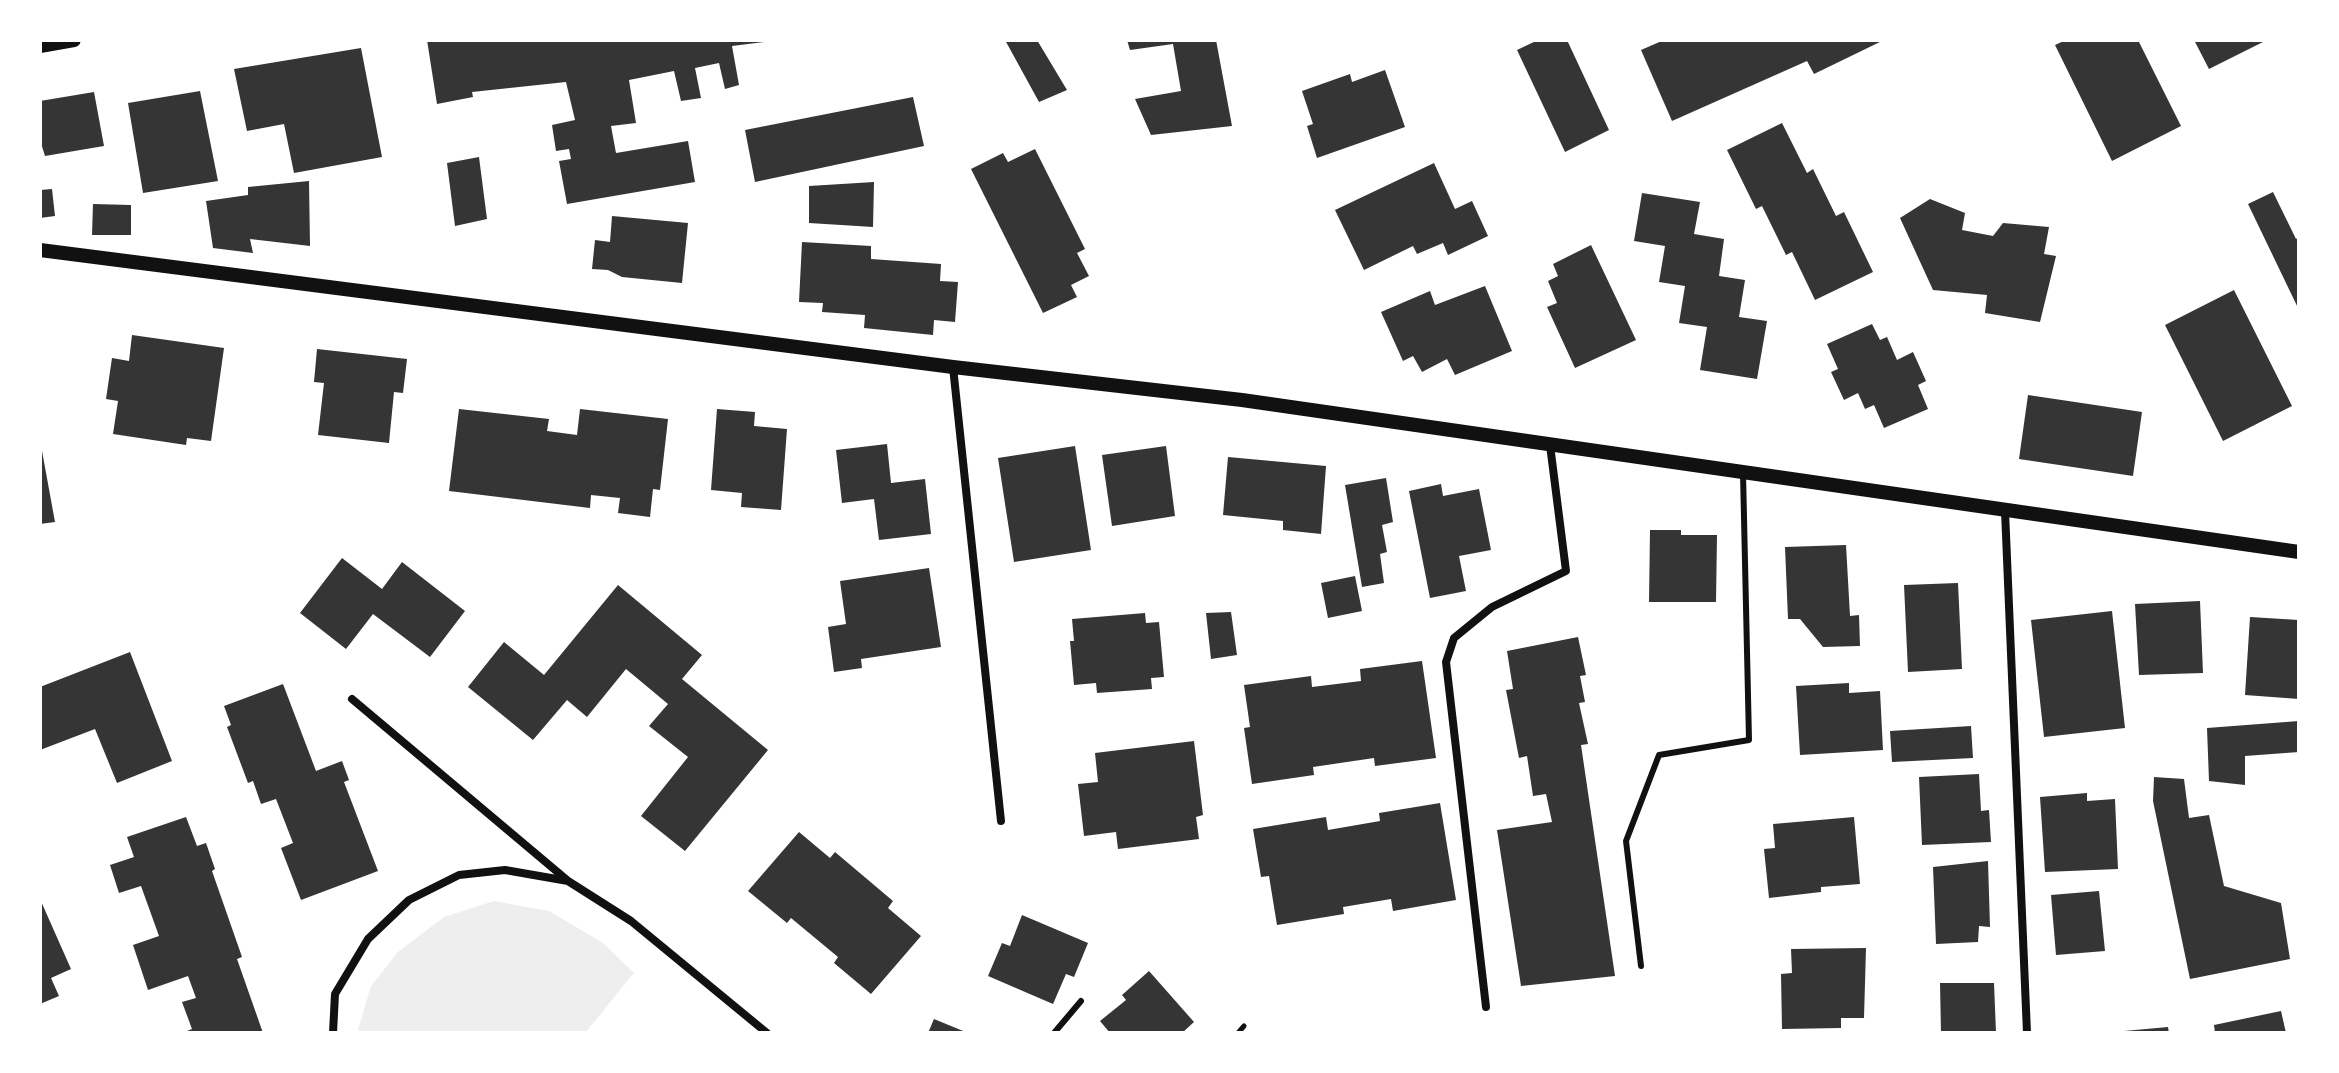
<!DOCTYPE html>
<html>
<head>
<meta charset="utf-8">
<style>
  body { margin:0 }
  #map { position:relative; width:2339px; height:1073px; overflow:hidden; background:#fff; font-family:"Work Sans",sans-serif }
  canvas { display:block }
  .frame { position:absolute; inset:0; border:42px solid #fff; pointer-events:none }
</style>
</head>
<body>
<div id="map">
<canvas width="2339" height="1073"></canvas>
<div class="frame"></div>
</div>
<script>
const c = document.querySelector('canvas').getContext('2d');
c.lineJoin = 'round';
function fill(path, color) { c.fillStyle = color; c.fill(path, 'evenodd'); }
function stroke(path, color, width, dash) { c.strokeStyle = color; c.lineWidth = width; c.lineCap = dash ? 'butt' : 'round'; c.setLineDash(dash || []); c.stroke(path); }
fill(new Path2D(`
  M 494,901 L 549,911 L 603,943 L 634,973 L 585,1033 L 357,1033 L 371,986 L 398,952 L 444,917 Z`), '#eee');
fill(new Path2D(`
  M 427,40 L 764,40 L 764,42 L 732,46 L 739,85 L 725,89 L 719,63 L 695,68 L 701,98 L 681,101 L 674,71 L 629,80 L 636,123 L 611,126 L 616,153 L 688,141 L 695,182 L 567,204 L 559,161 L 571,159 L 569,149 L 556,151 L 552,125 L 575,120 L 566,82 L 472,92 L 473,97 L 437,104 Z
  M 1005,40 L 1037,40 L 1067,90 L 1039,102 Z
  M 1127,40 L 1216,40 L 1232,126 L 1151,135 L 1135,99 L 1181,91 L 1173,44 L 1130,50 Z
  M 1538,40 L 1567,40 L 1609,130 L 1565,152 L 1517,50 Z
  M 1664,40 L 1884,40 L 1814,74 L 1807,61 L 1672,121 L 1641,50 Z
  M 2066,40 L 2138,40 L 2181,126 L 2112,161 L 2055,45 Z
  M 2194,40 L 2267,40 L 2209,69 Z
  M 361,48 L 382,157 L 294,173 L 284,124 L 247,131 L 234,69 Z
  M 1385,70 L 1405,127 L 1317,158 L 1307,126 L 1313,124 L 1302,91 L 1350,74 L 1352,82 Z
  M 200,91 L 218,181 L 143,193 L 128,103 Z
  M 94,92 L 104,146 L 45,156 L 40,140 L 40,101 Z
  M 913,97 L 924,146 L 755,182 L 745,130 Z
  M 1782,123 L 1807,173 L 1813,169 L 1836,216 L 1844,212 L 1873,272 L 1815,300 L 1792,252 L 1786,255 L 1762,206 L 1756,209 L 1727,150 Z
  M 1035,149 L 1085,249 L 1077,253 L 1089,276 L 1071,285 L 1077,297 L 1043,313 L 971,169 L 1003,153 L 1008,162 Z
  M 479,157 L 487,219 L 455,226 L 447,163 Z
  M 1434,163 L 1455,209 L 1472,201 L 1488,236 L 1448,255 L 1443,243 L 1417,254 L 1413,246 L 1364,270 L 1335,210 Z
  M 309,181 L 310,246 L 250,239 L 253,253 L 213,248 L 206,201 L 248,195 L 248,187 Z
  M 874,182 L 873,227 L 809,223 L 809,186 Z
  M 52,189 L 55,216 L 40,218 L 40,190 Z
  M 2273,192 L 2296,239 L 2299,237 L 2299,310 L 2248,204 Z
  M 1642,193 L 1700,202 L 1694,234 L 1724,239 L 1719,276 L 1745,280 L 1739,317 L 1767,321 L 1757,379 L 1700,370 L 1707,327 L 1679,323 L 1685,286 L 1659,282 L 1665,246 L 1634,241 Z
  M 1930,199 L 1965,213 L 1962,230 L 1993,236 L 2003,223 L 2049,227 L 2044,254 L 2056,256 L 2040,322 L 1985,313 L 1987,295 L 1933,290 L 1900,218 Z
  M 93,204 L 131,205 L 131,235 L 92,235 Z
  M 612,216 L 688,223 L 682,283 L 622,277 L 608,270 L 592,269 L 595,240 L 610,242 Z
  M 802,242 L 871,246 L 871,259 L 941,264 L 940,281 L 958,282 L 955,322 L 934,320 L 933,335 L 864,328 L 865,315 L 822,312 L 823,303 L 799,302 Z
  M 1591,245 L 1636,340 L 1575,368 L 1547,307 L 1557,303 L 1548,281 L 1558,276 L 1553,264 Z
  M 1485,286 L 1512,351 L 1455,375 L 1447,359 L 1422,372 L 1413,356 L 1403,361 L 1381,312 L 1430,291 L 1435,305 Z
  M 2234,290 L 2292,406 L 2223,441 L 2165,325 Z
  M 1872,324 L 1880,340 L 1887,337 L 1897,360 L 1913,352 L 1926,381 L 1918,385 L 1928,409 L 1884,428 L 1874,405 L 1865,409 L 1858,393 L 1844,400 L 1831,372 L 1838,369 L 1827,344 Z
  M 132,335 L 224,348 L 211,441 L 187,438 L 186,445 L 113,434 L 118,401 L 106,399 L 112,358 L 129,361 Z
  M 317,349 L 407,359 L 403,393 L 394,392 L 389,443 L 318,435 L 324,383 L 314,382 Z
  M 2028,395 L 2142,412 L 2133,476 L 2019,459 Z
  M 459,409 L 549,419 L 547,431 L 577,435 L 580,409 L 668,419 L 660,490 L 653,489 L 650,517 L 618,513 L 620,498 L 591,495 L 590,508 L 449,491 Z
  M 717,409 L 755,412 L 754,426 L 787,429 L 781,510 L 741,507 L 742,493 L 711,490 Z
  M 40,440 L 55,522 L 40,524 Z
  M 887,444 L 891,483 L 925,479 L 931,534 L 879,540 L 874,499 L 842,503 L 836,450 Z
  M 1075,446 L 1091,550 L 1014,562 L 998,458 Z
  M 1166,446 L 1175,516 L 1112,526 L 1102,455 Z
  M 1228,457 L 1326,466 L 1321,534 L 1283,530 L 1283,521 L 1223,515 Z
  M 1386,478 L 1393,522 L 1382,525 L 1387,552 L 1380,554 L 1384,583 L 1362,587 L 1345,485 Z
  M 1441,484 L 1443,496 L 1479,489 L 1491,550 L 1459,556 L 1466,591 L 1430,598 L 1409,491 Z
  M 1650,530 L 1681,530 L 1681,535 L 1717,535 L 1716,602 L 1649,602 Z
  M 1846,545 L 1850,616 L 1859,615 L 1860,646 L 1823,647 L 1800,619 L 1788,619 L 1785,547 Z
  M 342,558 L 382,589 L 402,562 L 465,611 L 430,657 L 373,614 L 346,649 L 300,613 Z
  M 929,568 L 941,647 L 861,659 L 862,668 L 834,672 L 828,627 L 846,624 L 840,581 Z
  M 1355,576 L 1362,611 L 1328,618 L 1321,583 Z
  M 1958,583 L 1962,669 L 1908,672 L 1904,585 Z
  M 618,585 L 702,655 L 682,679 L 768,750 L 685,851 L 641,816 L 688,757 L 649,726 L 668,704 L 626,669 L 587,717 L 567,700 L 533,740 L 468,687 L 504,642 L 544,675 Z
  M 2200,601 L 2203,673 L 2139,675 L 2135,604 Z
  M 2112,611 L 2125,728 L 2044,737 L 2031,620 Z
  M 1231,612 L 1237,655 L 1211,659 L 1206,613 Z
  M 1145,613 L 1146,623 L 1159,622 L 1164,677 L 1151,678 L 1152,689 L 1097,693 L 1096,683 L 1074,685 L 1070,641 L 1074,641 L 1072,619 Z
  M 2250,617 L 2299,620 L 2299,699 L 2245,695 Z
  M 1578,637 L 1586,675 L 1580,676 L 1585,702 L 1579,703 L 1588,744 L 1581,745 L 1615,976 L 1521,986 L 1497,830 L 1552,822 L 1546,794 L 1533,796 L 1527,756 L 1519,758 L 1506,690 L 1513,689 L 1507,651 Z
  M 130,652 L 172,761 L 117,783 L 95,729 L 40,750 L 40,687 Z
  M 1422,661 L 1436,758 L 1375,766 L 1374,758 L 1313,767 L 1314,775 L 1252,784 L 1244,728 L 1250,727 L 1244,685 L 1311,676 L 1312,687 L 1361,681 L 1360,669 Z
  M 1849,683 L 1849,693 L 1880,691 L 1883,750 L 1800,755 L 1796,686 Z
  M 283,684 L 316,771 L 342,761 L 349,780 L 344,782 L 378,871 L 301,900 L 281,848 L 293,843 L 276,799 L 261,804 L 253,781 L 248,783 L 227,727 L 231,725 L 224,706 Z
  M 2299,721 L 2299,752 L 2245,756 L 2245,785 L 2209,781 L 2207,728 Z
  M 1971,726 L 1973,758 L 1892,762 L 1890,731 Z
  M 1194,741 L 1203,815 L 1196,817 L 1199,839 L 1118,849 L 1116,832 L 1084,836 L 1078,784 L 1098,782 L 1095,753 Z
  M 1979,774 L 1981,811 L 1989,810 L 1991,842 L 1922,845 L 1919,777 Z
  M 2154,777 L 2184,779 L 2189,818 L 2209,815 L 2224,886 L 2281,903 L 2290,959 L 2190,979 L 2153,801 Z
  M 2087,793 L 2087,801 L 2115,799 L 2118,869 L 2045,872 L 2040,797 Z
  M 1440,803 L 1456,900 L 1393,911 L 1391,899 L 1343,907 L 1344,914 L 1277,925 L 1269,876 L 1261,877 L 1253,829 L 1326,817 L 1328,830 L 1380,821 L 1379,813 Z
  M 186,817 L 197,846 L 206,843 L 215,869 L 212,871 L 242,957 L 237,959 L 263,1033 L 182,1033 L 192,1029 L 182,1002 L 196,998 L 188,976 L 148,990 L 133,945 L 159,936 L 141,886 L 119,893 L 110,865 L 134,857 L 127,837 Z
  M 1854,817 L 1860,884 L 1821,887 L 1821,892 L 1769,898 L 1764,849 L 1775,848 L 1773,824 Z
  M 799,832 L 830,858 L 835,852 L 893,901 L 888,908 L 921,936 L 871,994 L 834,963 L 838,957 L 791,918 L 787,923 L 748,891 Z
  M 1988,861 L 1990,927 L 1979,926 L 1978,942 L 1936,944 L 1933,867 Z
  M 2099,891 L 2105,951 L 2056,955 L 2051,895 Z
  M 40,899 L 71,969 L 51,978 L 59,996 L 40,1004 Z
  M 1022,915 L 1088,943 L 1074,977 L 1066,974 L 1053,1004 L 988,976 L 1002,943 L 1010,946 Z
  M 1866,948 L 1864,1018 L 1841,1018 L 1841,1028 L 1782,1029 L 1781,974 L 1792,973 L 1791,949 Z
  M 1149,971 L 1194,1022 L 1182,1033 L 1110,1033 L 1100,1021 L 1126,1000 L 1122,995 Z
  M 1940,983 L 1994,983 L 1996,1033 L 1941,1033 Z
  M 2281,1011 L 2286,1033 L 2215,1033 L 2214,1025 Z
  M 934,1019 L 968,1033 L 928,1033 Z
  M 2168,1027 L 2169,1033 L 2124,1033 L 2124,1031 Z`), '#353535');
stroke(new Path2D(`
  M 1238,1033 L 1244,1026`), '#111', 5);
stroke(new Path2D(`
  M 1641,966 L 1626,841 L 1659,755 L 1749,740 L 1743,473
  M 1054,1033 L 1081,1001`), '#111', 6);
stroke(new Path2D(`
  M 953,367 L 1001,821
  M 2005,511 L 2027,1033
  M 352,699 L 567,880
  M 1486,1007 L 1446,662 L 1454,638 L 1492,607 L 1566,571 L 1550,445
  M 333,1033 L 335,994 L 368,939 L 409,900 L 459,875 L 505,870 L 568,881 L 631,921 L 767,1033`), '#111', 8);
stroke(new Path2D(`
  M 40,46 L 74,40
  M 40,250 L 953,367 L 1242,400 L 2299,552`), '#111', 14);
</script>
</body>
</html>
